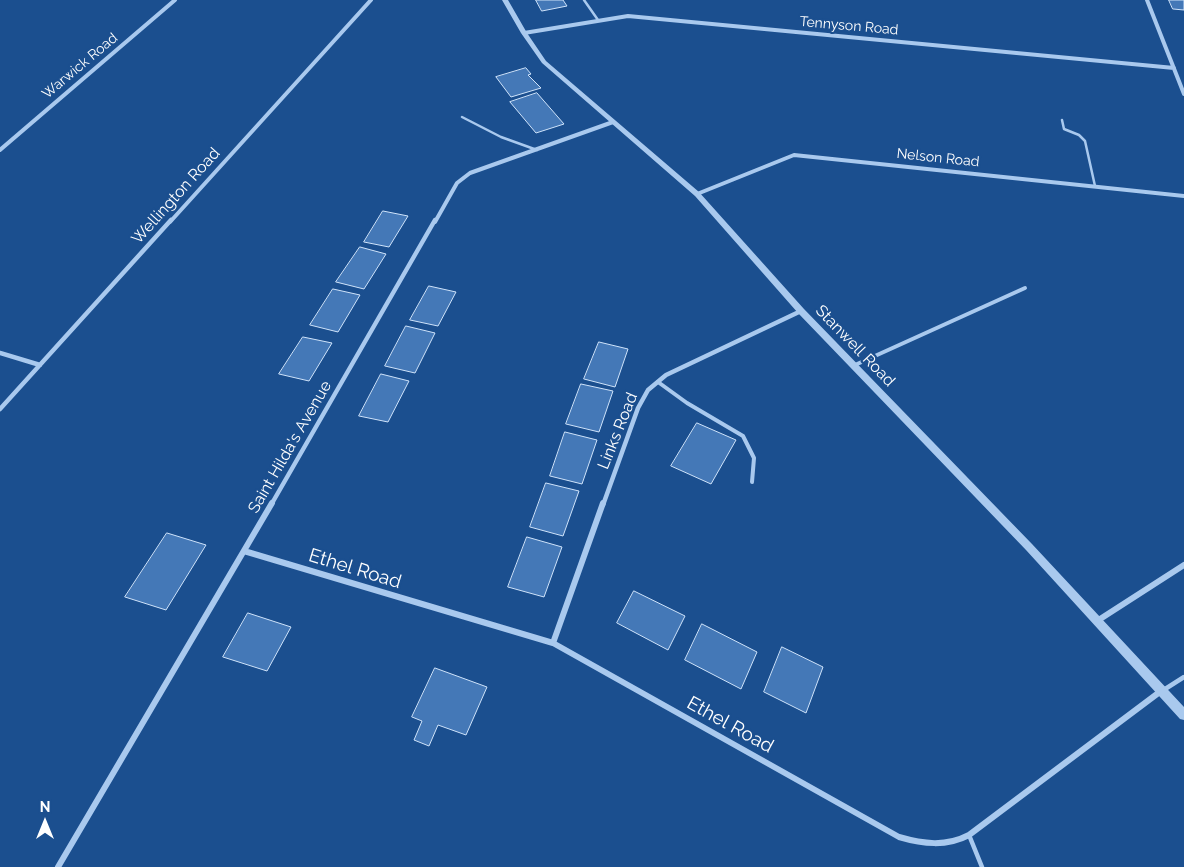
<!DOCTYPE html>
<html>
<head>
<meta charset="utf-8">
<style>
  body { margin:0 }
  #map { position:relative; width:1184px; height:867px; overflow:hidden; background:#1b4f8f; font-family:Raleway,sans-serif }
  canvas { display:block }
  .north { position:absolute; left:20px; top:797px; width:50px; height:50px; -webkit-text-stroke:4px #1b4f8f; paint-order:stroke; rotate:0deg; font-size:14px; font-weight:700; line-height:20px; text-align:center; color:#fff }
  .north::after { content:''; display:block; margin:auto; width:18px; height:22px; background:#fff; clip-path:polygon(50% 0,100% 100%,50% 72%,0 100%) }
</style>
</head>
<body>
<div id="map">
<canvas width="1184" height="867"></canvas>
<div class="north">N</div>
</div>
<script>
const c = document.querySelector('canvas').getContext('2d');
c.lineJoin = 'round';
function fill(path, color) { c.fillStyle = color; c.fill(path, 'evenodd'); }
function stroke(path, color, width, dash) { c.strokeStyle = color; c.lineWidth = width; c.lineCap = dash ? 'butt' : 'round'; c.setLineDash(dash || []); c.stroke(path); }
function write(font, color, halo, rows, align = 'center') {
  c.font = font + ' Raleway,sans-serif'; c.lineWidth = 4.5; c.setLineDash([]); c.textBaseline = 'middle'; c.strokeStyle = halo; c.fillStyle = color; for (const [text, x, y, turn = 0] of rows) {
    c.save(); c.translate(x, y); c.rotate((+turn || 0) * Math.PI / 180); c.textAlign = isNaN(turn) ? turn : align; if (halo) c.strokeText(text, 0, 0); c.fillText(text, 0, 0); c.restore();
  }
}
const building = new Path2D(`
  M 536,0 L 563,0 L 567,6 L 542,11 Z
  M 1169,0 L 1184,0 L 1184,10 L 1173,9 Z
  M 526,68 L 531,74 L 528,75 L 541,88 L 511,97 L 496,77 Z
  M 537,93 L 564,124 L 536,133 L 510,102 Z
  M 383,211 L 408,216 L 389,247 L 364,242 Z
  M 360,247 L 386,254 L 364,289 L 336,282 Z
  M 429,286 L 456,292 L 438,326 L 410,320 Z
  M 333,289 L 360,295 L 338,332 L 310,325 Z
  M 406,326 L 435,333 L 415,373 L 385,366 Z
  M 303,337 L 332,343 L 309,381 L 279,374 Z
  M 599,342 L 628,349 L 615,387 L 584,379 Z
  M 381,374 L 409,381 L 388,422 L 359,416 Z
  M 581,384 L 613,391 L 599,432 L 566,424 Z
  M 697,423 L 736,440 L 711,484 L 671,466 Z
  M 565,432 L 597,440 L 582,484 L 550,476 Z
  M 546,483 L 579,491 L 563,536 L 530,527 Z
  M 167,533 L 206,545 L 166,610 L 125,597 Z
  M 527,537 L 562,547 L 544,597 L 508,587 Z
  M 634,591 L 685,616 L 668,650 L 617,623 Z
  M 248,613 L 291,627 L 267,671 L 223,657 Z
  M 702,624 L 757,652 L 741,689 L 685,660 Z
  M 782,647 L 823,667 L 806,713 L 764,692 Z
  M 435,668 L 487,687 L 466,735 L 438,725 L 429,746 L 414,740 L 422,721 L 412,717 Z`);
fill(building, '#4478b7');
stroke(building, '#cfe3fa', 1);
stroke(new Path2D(`
  M 584,0 L 598,20
  M 462,117 L 501,137 L 537,150
  M 1062,120 L 1064,129 L 1079,135 L 1085,141 L 1095,186`), '#a9c9ee', 2.5);
stroke(new Path2D(`
  M 855,365 L 1025,288
  M 658,382 L 687,403 L 743,436 L 754,458 L 752,482`), '#a9c9ee', 4);
stroke(new Path2D(`
  M 1162,691 L 1184,677
  M 969,835 L 982,867`), '#a9c9ee', 4.5);
stroke(new Path2D(`
  M 1147,0 L 1184,94
  M 524,33 L 628,16 L 1174,68
  M 0,150 L 175,0
  M 697,194 L 794,155 L 1184,196
  M 170,222 L 371,0
  M 435,222 L 457,183 L 470,173 L 613,122`), '#a9c9ee', 4);
stroke(new Path2D(`
  M 0,353 L 40,365
  M 0,409 L 171,220
  M 271,505 L 435,220
  M 603,505 L 638,408 L 648,390 L 666,375 L 801,311`), '#a9c9ee', 4.5);
stroke(new Path2D(`
  M 244,551 L 553,643 L 899,837 C 923,844 946,847 969,835 L 1161,691
  M 1097,621 L 1184,565
  M 553,643 L 603,503
  M 58,867 L 272,503`), '#a9c9ee', 6);
fill(new Path2D(`
  M 502,0 L 508,0 L 527,33 L 546,61 L 699,192 L 804,309 L 1032,544 L 1184,707 L 1184,720 L 1180,719 L 1026,550 L 798,313 L 695,196 L 542,63 L 521,33 Z`), '#a9c9ee');
write('14px', '#fff', '#1b4f8f', [
  ["Tennyson Road",849,26,5],
  ["Warwick Road",80,66,-40],
  ["Nelson Road",938,158,6]
]);
write('16px', '#fff', '#1b4f8f', [
  ["Wellington Road",176,196,-48],
  ["Stanwell Road",855,346,46],
  ["Links Road",618,431,-68],
  ["Saint Hilda's Avenue",290,447,-60]
]);
write('19px', '#fff', '#1b4f8f', [
  ["Ethel Road",355,569,17],
  ["Ethel Road",730,725,29]
]);
</script>
</body>
</html>
